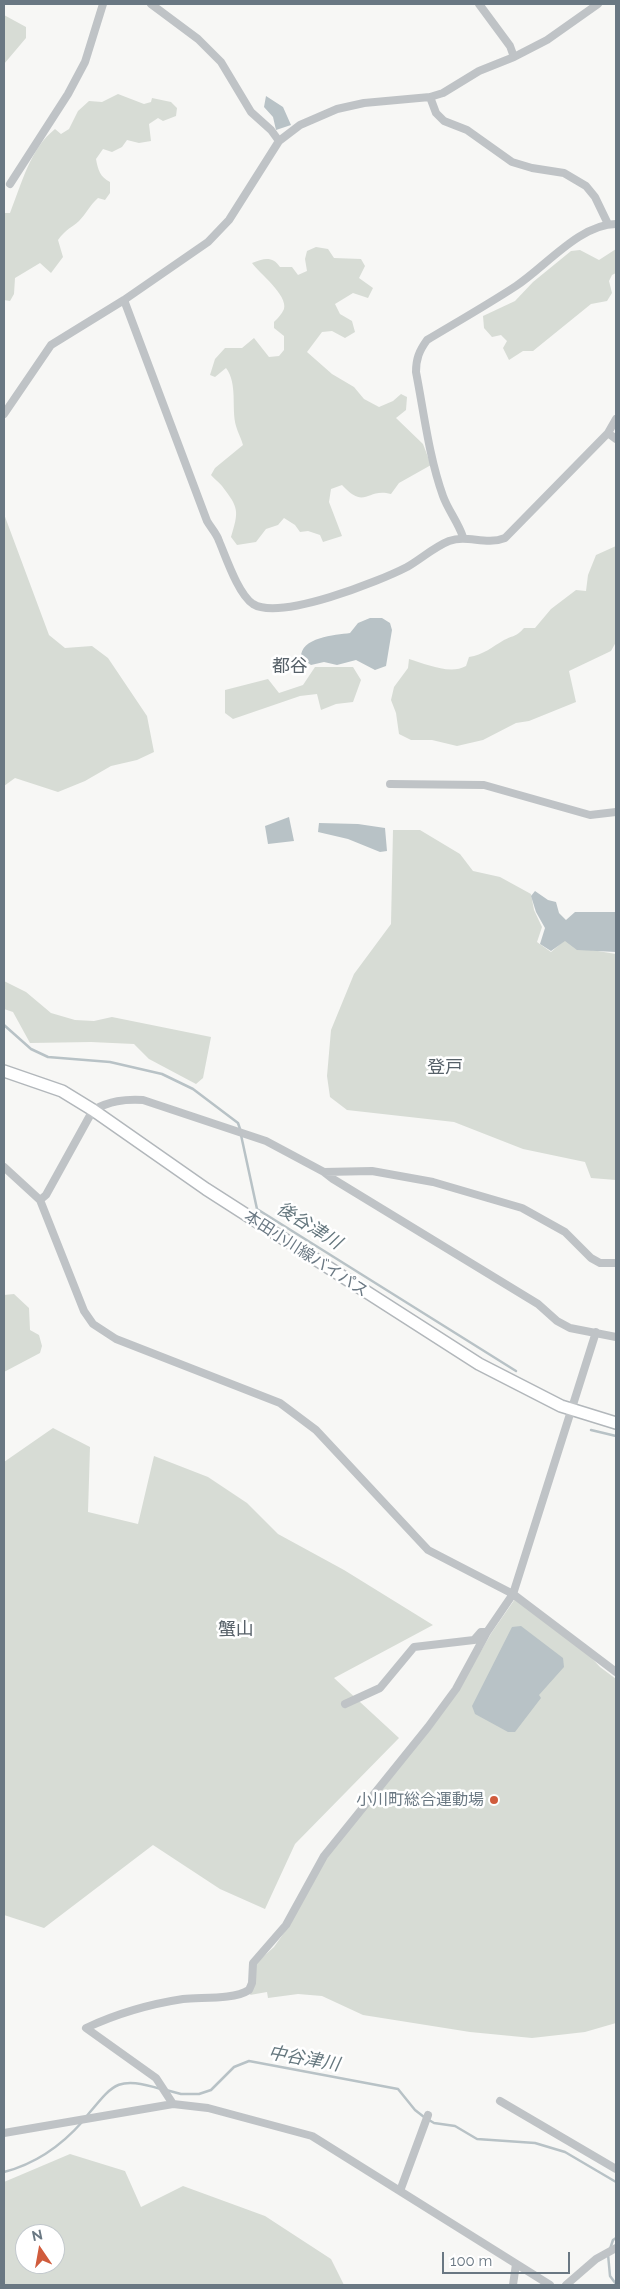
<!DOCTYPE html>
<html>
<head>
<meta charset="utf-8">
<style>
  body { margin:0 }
  #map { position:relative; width:620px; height:2289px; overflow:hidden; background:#f7f7f5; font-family:Raleway,sans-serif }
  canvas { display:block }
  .frame { position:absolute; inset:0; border:5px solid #6a7883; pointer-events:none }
  .north { position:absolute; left:15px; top:2224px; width:50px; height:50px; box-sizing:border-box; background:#fff; border:1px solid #c3c9cd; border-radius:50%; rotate:348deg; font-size:14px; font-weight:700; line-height:20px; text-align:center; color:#6a7883 }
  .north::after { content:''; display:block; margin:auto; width:18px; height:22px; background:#d05c3d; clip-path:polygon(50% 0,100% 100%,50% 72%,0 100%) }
  .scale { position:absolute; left:442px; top:2252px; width:128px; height:22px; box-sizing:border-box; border:2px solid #6a7883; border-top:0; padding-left:6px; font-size:15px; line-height:18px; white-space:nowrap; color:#6a7883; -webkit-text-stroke:4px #fff; paint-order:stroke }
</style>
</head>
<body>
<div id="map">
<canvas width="620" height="2289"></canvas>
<div class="frame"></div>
<div class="north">N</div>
<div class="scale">100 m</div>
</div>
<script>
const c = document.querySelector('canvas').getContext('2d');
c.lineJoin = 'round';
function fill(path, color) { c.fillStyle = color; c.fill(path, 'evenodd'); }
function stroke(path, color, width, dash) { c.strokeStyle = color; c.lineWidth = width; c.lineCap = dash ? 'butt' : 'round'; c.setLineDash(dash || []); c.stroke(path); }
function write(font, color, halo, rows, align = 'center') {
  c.font = font + ' Raleway,"Noto Sans JP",sans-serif'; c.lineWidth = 5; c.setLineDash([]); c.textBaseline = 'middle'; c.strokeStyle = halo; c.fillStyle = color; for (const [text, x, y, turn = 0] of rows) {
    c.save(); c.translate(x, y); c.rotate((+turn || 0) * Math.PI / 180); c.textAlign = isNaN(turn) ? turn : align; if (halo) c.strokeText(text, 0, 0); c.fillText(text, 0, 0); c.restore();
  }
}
fill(new Path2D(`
  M 4,15 L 26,27 L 26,38 L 4,64 Z
  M 118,94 L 144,104 L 151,102 L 152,98 L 171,102 L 177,108 L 176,116 L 163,121 L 158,118 L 149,124 L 151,141 L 139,143 L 127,140 L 122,147 L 112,152 L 103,149 L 96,159 C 98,170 100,177 110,182 L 110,193 L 105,200 L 98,198 C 90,205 86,214 79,221 C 71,228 66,229 58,240 L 63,257 L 51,273 L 40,263 L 15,278 L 14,294 L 10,301 L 4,300 L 4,213 L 10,213 C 22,183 30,149 55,129 L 61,134 L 69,129 L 78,111 L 89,101 L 102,102 Z
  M 316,247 L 328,249 L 334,258 L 361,259 L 365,266 L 359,278 L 373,288 L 368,298 L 353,293 L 335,304 L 340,314 L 352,321 L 355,332 L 345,338 L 332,331 L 322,332 L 307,352 L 332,374 L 354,387 L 364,399 L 379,407 L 393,401 L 401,394 L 407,397 L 406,410 L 396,418 L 423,444 L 431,465 L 399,483 L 391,494 C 366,487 366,511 342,485 L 331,489 L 329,502 L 342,536 L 323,542 L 320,535 L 308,531 L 300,532 L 295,525 L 284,518 L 278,525 L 266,529 L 256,542 L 237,545 L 231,537 C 239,511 239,508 222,486 C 219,482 214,479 211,475 L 215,468 L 243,445 C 241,438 238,433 236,426 C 231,408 238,384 226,368 L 215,377 L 210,375 L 215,359 L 225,348 L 242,348 L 254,338 L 269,357 L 279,356 L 284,350 L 284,336 L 274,328 L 274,322 C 277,319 282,314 284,309 C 288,295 259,273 252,263 C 263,259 272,255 280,267 L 292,267 L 298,275 L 307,271 L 305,259 L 307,251 Z
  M 616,249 L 616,273 L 612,275 L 609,281 L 612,293 L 607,301 L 591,304 L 533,351 L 523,351 L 509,360 L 503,348 L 507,341 L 501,335 L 492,337 L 484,328 L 483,316 L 515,301 L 533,282 L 571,251 L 580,250 L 599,260 Z
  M 4,514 L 49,635 L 65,648 L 92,646 L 108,658 L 147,716 L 154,752 L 137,760 L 111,766 L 85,781 L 58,792 L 15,778 L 4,786 Z
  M 616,546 L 616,642 L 611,651 L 569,671 L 576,702 L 529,721 L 516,723 L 483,740 L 457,746 L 432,740 L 411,740 L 399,734 L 396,713 L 391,700 L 394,687 L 408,668 L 409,659 C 426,664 450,675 466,666 L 469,657 C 483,655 492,647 504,640 C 514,635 516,637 524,628 L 535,628 L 551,609 L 576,590 L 586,591 L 588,575 L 596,555 Z
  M 315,667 L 353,667 L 361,680 L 353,702 L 336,704 L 321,710 L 317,694 L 300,696 L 233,719 L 225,713 L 225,690 L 268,679 L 279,693 L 303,685 Z
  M 393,830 L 420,830 L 460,854 L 473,871 L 500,877 L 531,894 L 534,910 L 542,927 L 537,942 L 551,952 L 565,940 L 579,948 L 616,954 L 616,1180 L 591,1178 L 585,1162 L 523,1149 L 454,1122 L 347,1110 L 330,1097 L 327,1076 L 331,1030 L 354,974 L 391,924 Z
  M 4,981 L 26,992 L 51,1013 L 75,1020 L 94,1021 L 112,1017 L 211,1037 L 203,1078 L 196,1084 L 149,1059 L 134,1044 L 91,1042 L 30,1043 L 13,1012 L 4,1009 Z
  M 14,1294 L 29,1308 L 30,1330 L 39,1335 L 42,1346 L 40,1353 L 4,1372 L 4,1295 Z
  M 53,1428 L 90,1447 L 88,1512 L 138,1524 L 154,1456 L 208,1477 L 247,1503 L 278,1534 L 344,1570 L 433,1625 L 334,1678 L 399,1738 L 295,1844 L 265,1909 L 220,1889 L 153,1845 L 44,1928 L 4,1915 L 4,1462 Z
  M 515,1599 L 588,1654 L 600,1667 L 616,1679 L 616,2023 L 585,2032 L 532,2038 L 470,2032 L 363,2015 L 322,1996 L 298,1994 L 268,1998 L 267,1992 L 250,1995 L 255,1984 L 255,1964 L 274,1947 L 286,1930 L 324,1862 L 350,1826 L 457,1692 L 492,1632 Z
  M 70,2154 L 125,2171 L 141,2207 L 183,2186 L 265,2216 L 331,2259 L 344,2285 L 4,2285 L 4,2182 ZM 25,2234 L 55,2234 L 55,2264 L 25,2264 Z`), '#d7dcd5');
fill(new Path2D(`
  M 266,96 L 283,107 L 291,125 L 276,130 L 273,117 L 264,107 Z
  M 370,618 L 382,618 L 390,623 L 392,630 L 386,666 L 375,670 L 356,660 L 337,665 L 324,662 L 311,665 L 301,658 C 300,637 335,635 350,633 L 358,623 Z
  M 289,817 L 294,841 L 268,844 L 265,826 Z
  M 319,823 L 358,824 L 385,828 L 387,851 L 380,852 L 348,839 L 318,832 Z
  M 535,891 L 548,900 L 556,902 L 559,913 L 566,920 L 575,912 L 616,912 L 616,952 L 577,950 L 565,941 L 551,951 L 540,944 L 545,928 L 536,912 L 531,896 Z
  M 521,1626 L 563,1658 L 564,1667 L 539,1695 L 541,1698 L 515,1732 L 508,1732 L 475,1714 L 472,1706 L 512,1627 Z`), '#b8c2c6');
stroke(new Path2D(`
  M 4,1025 L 31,1049 L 48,1057 L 110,1062 L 162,1074 L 193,1089 L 238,1123 L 240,1129
  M 241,1135 L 257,1209 L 516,1371
  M 591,1430 L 616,1436
  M 166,2090 L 181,2094 L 199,2094 L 211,2090 L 234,2067 L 249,2061 L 398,2089 L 415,2110 L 424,2117
  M 86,2117 C 114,2083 117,2076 161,2089
  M 429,2120 L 434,2123 L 455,2126 L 477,2139 L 535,2143 L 565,2152 L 616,2182
  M 4,2172 C 35,2164 62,2145 83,2121
  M 610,2249 L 613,2240 L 616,2238
  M 608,2254 L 610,2276 L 616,2284`), '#b8c2c6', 2.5);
const secondary = new Path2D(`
  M 4,1071 L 62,1091 L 93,1110 L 206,1189 L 479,1364 L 561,1406 L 616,1423`);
stroke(secondary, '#b2b7bb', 14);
stroke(new Path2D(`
  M 151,4 L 198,39 L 221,62 L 251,112 L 271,130 L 279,141
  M 479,4 L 510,46 L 514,57
  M 430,97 L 436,113 L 444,121 L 467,130 L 512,162 L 532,168 L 564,173 L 586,186 L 595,197 L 608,224
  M 10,184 L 68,94 L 85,62 L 103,4
  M 124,300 L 207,521 C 211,528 217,534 219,541 C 226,557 238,594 253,604 C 280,621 380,581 407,567 C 421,559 434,547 449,541 C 468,534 485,546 505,538 L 608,433 L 616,419
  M 4,414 L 51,345 L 124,300 L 208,242 L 229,220 L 279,141 L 300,125 L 337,109 L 364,103 L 430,97 L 443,93 L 479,71 L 514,57 L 547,40 L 598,4
  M 608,433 L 616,439
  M 463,537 C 458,522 448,510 443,496 C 429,457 424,413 416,372 C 416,359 419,351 427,340 C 457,322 487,305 516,286 C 545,267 580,224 616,224
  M 390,784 L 484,785 L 590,815 L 616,812
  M 4,1167 L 40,1200 L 84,1311 L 93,1324 L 116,1339 L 280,1403 L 316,1430 L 428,1550 L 513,1594 L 616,1672
  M 324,1172 L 333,1179 L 538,1304 L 557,1321 L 570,1328 L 616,1337
  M 40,1200 L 46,1195 L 93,1110 C 110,1101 124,1099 143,1100 L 266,1141 L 324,1172 L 372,1171 L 433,1182 L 522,1208 L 565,1232 L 591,1258 L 600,1263 L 616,1263
  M 345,1704 L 380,1688 L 414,1647 L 474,1640 L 481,1632 L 487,1632
  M 500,2101 L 616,2169
  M 173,2104 L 156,2078 L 86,2028 C 116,2014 150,2004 183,1999 C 202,1997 233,2000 249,1990 L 252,1983 L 253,1963 L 286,1925 L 324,1856 L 428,1727 L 456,1689 L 487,1632 L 513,1594 L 596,1332
  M 4,2133 L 173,2104 L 208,2108 L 312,2136 L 550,2285
  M 400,2191 L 428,2115
  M 513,2285 L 516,2264
  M 566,2285 L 596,2259 L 616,2248`), '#bfc3c6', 8);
stroke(secondary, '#fff', 11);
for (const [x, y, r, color] of [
  [494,1800,5,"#d05c3d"]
]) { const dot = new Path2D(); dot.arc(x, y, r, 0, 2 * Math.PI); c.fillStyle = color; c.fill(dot); stroke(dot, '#fff', 2); }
write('16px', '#6a7883', '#fff', [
  ["本田小川線バイパス",306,1254,33]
]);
write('16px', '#6a7883', '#fff', [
  ["小川町総合運動場",484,1800]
], 'right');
write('18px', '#576169', '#fff', [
  ["都谷",290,667],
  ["登戸",445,1068],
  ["蟹山",236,1630]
]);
write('italic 18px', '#66787f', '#fff', [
  ["後谷津川",309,1226,32],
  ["中谷津川",304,2059,10]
]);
</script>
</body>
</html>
